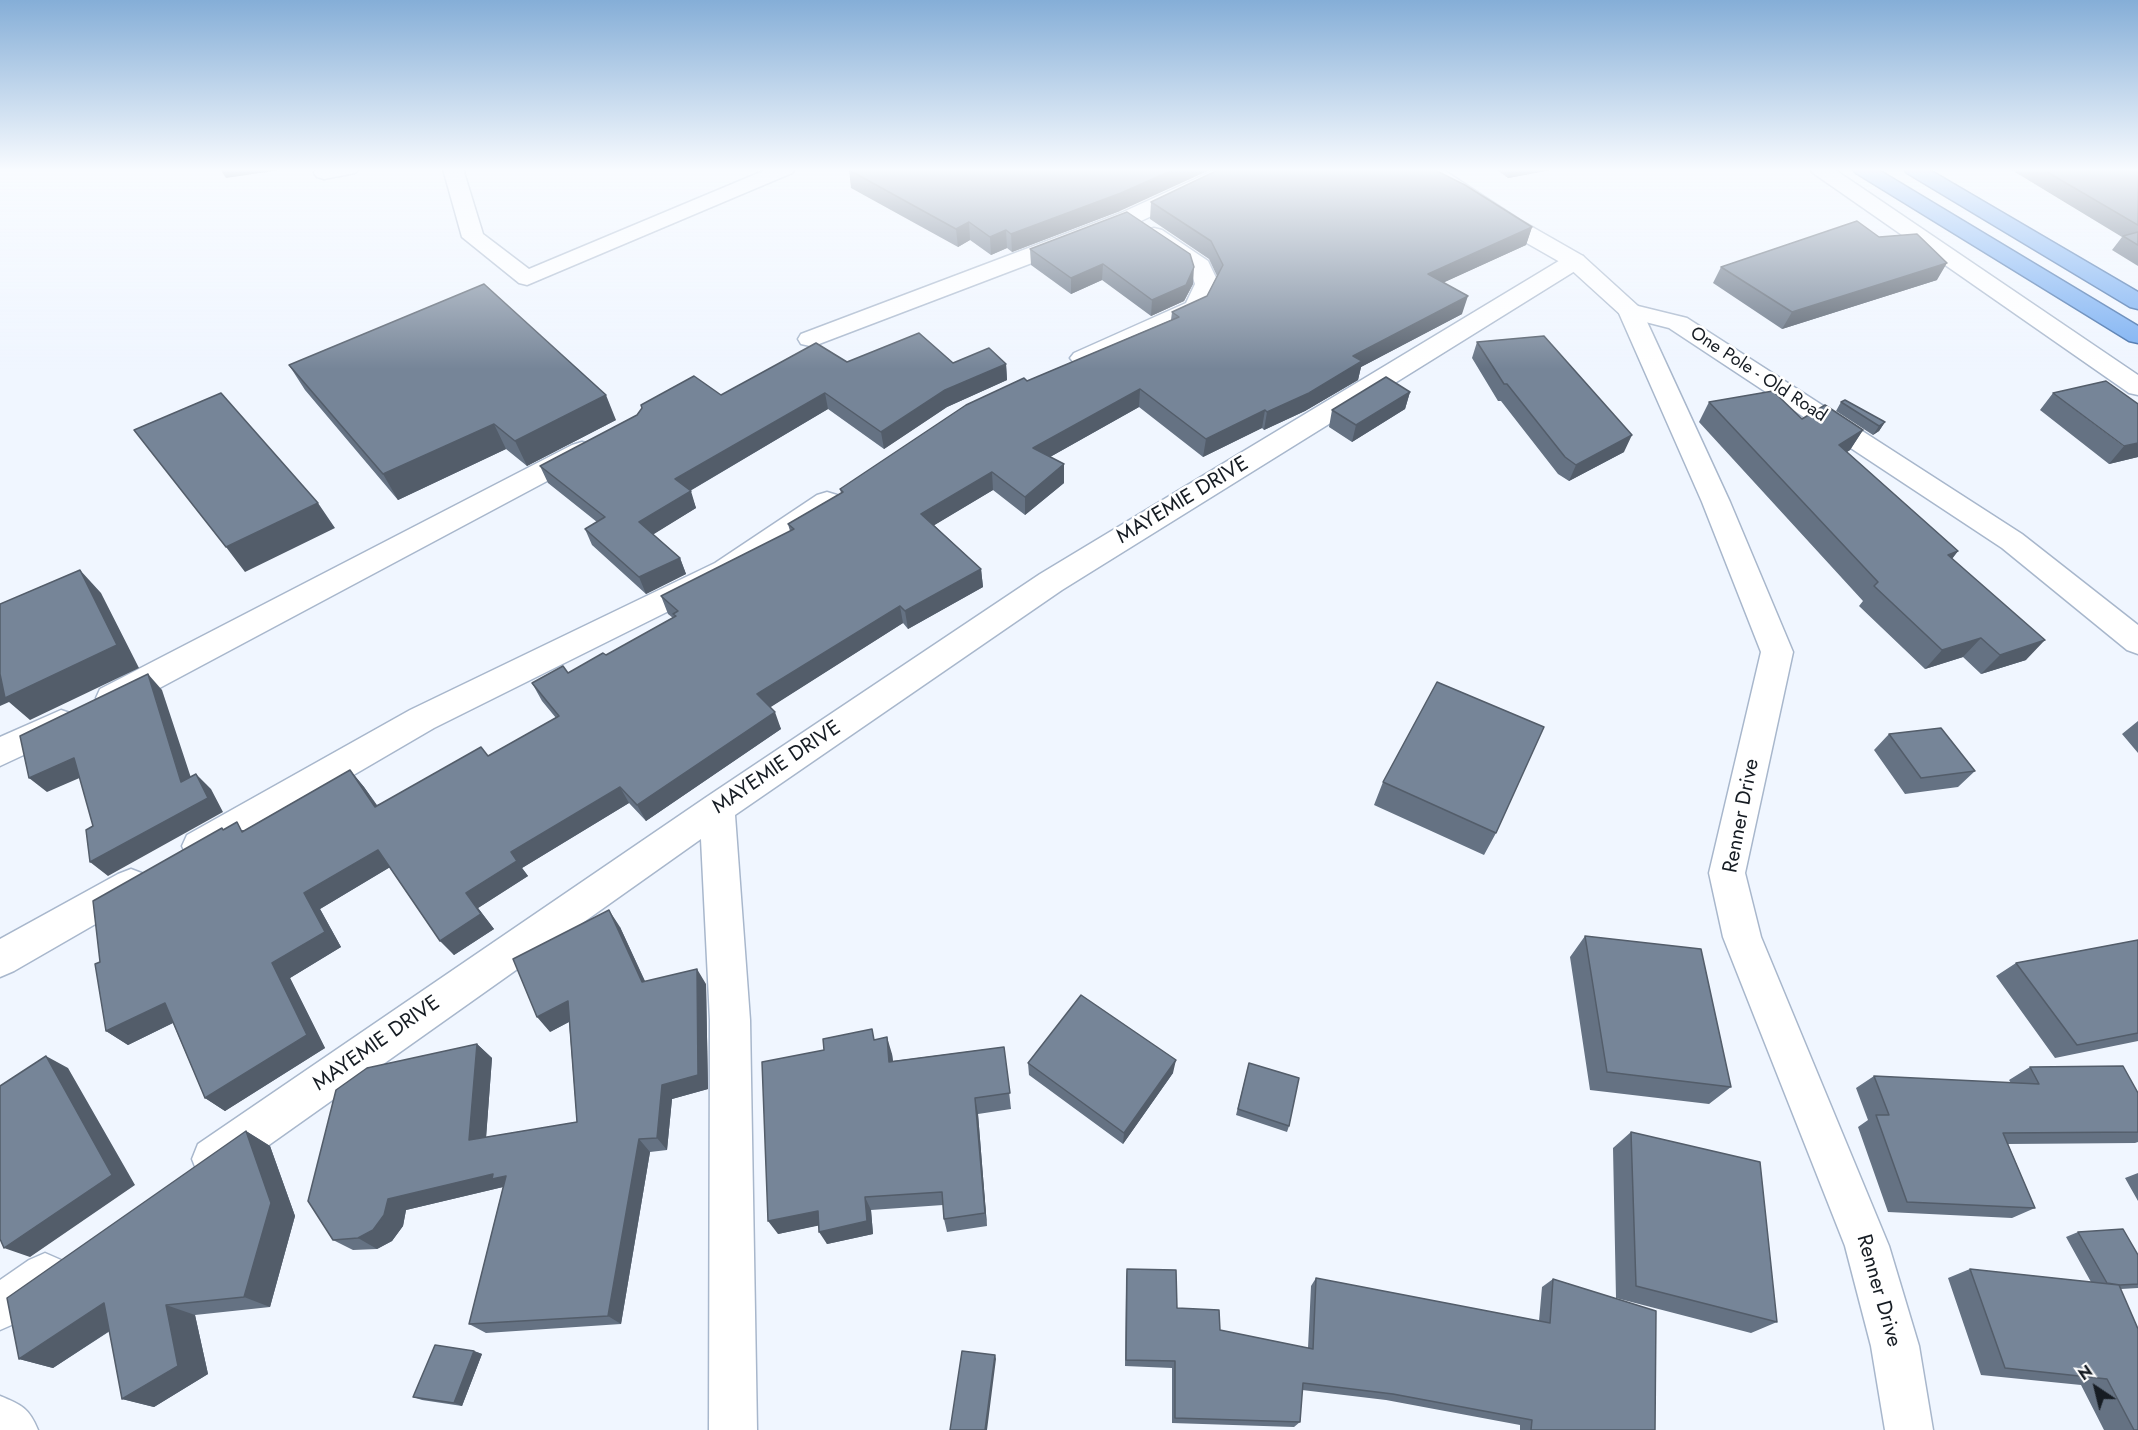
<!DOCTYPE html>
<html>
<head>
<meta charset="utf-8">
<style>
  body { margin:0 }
  #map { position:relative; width:2138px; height:1430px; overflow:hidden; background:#f0f6ff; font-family:Jost,sans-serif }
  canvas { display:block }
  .north { position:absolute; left:2066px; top:1358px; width:60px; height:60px; -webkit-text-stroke:4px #fff; paint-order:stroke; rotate:325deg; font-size:16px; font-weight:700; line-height:24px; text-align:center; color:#161c23 }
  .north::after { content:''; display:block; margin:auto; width:21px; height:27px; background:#161c23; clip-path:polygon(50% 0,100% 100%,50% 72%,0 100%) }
</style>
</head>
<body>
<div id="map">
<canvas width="2138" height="1430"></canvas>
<div class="north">N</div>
</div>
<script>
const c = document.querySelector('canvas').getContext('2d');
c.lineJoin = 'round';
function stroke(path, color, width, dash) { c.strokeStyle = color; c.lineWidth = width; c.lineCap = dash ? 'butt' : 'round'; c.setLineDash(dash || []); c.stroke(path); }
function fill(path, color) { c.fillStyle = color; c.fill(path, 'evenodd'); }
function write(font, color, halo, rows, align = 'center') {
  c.font = font + ' Jost,sans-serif'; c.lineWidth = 5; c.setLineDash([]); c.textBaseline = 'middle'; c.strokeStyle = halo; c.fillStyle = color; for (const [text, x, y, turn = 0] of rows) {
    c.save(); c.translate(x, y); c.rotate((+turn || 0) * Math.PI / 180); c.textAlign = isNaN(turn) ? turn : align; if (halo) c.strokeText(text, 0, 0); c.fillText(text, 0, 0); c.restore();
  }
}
const minor = new Path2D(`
  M 316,169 L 358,169 L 355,173 L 324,179 L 317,177 L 314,173 Z
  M 443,169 L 463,169 L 483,234 L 529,269 L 768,169 L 795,169 L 792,173 L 527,285 L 519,283 L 462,237 Z
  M 1217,169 L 1243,169 L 1240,173 L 1137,223 L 819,344 L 810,346 L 801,344 L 798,339 L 801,334 L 1121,213 Z
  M 1810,169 L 1834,169 L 2138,375 L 2138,395 L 2129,393 L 1813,173 Z
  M 1154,228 L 1162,230 L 1208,261 L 1219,284 L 1204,312 L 1092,363 L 1083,366 L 1074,363 L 1070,358 L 1074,353 L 1186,303 L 1195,284 L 1190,269 L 1146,240 L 1143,235 L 1146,230 Z
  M 1575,254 L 1583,256 L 1586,261 L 1583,266 L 1062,590 L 735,815 L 750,1020 L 757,1430 L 709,1430 L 710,1020 L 701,839 L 228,1174 L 213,1180 L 198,1174 L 192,1159 L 198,1144 L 705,798 L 1040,574 L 1567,256 Z
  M 1630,304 L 1638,306 L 1642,311 L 1730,502 L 1793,652 L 1745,873 L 1761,937 L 1889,1246 L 1919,1346 L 1933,1430 L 1885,1430 L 1871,1346 L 1845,1246 L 1723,937 L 1709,873 L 1761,652 L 1702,502 L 1618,311 L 1622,306 Z
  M 582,442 L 592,445 L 596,451 L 592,457 L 124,707 L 112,711 L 100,707 L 96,698 L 100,689 L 572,445 Z
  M 827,492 L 837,495 L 841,502 L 837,509 L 737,577 L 434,728 L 213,857 L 200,861 L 187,857 L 182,846 L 187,835 L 410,710 L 715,563 L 817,495 Z
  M 61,710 L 73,714 L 78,723 L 73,732 L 0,766 L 0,737 Z
  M 131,869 L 144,874 L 149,885 L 144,896 L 14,971 L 0,977 L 0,939 L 118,874 Z
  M 45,1253 L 61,1260 L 68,1276 L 61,1292 L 16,1323 L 0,1330 L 0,1280 L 29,1260 Z
  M 0,1396 C 22,1405 29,1408 38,1430 L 0,1430 Z`);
const tertiary = new Path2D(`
  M 1418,169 L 1442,169 L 1520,220 L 1583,256 L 1638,306 L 1687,318 L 2022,534 L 2138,625 L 2138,654 L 2127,650 L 2002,548 L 1669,328 L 1622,316 L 1567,266 L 1504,230 L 1421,173 Z`);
const trunk = new Path2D(`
  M 1853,169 L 1877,169 L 2138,326 L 2138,343 L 2129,341 L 1856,173 Z
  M 1904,169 L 1928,169 L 2138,292 L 2138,309 L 2130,307 L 1907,173 Z`);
stroke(minor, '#a8b7cc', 3);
stroke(tertiary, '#a8b7cc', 3);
stroke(trunk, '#406da8', 3);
fill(minor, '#fff');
fill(tertiary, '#fff');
fill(trunk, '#78aef2');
fill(new Path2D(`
  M 1496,169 L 1556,169 L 1508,178 Z
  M 2010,169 L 2138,169 L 2138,266 L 2112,250 L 2122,237 Z
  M 849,170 L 1120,211 L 1012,252 L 1007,248 L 991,255 L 970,240 L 958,247 L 851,188 Z
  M 1151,202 L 1532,227 L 1526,245 L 1444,282 L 1462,314 L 1361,367 L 1358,380 L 1305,411 L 1264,430 L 1262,428 L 1203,457 L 1139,407 L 1050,457 L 1064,464 L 1064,483 L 1025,515 L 993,490 L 934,525 L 981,569 L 983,587 L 908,629 L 903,623 L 770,707 L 781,729 L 646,821 L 629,803 L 522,868 L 528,876 L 478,908 L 494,929 L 454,955 L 390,867 L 320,909 L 341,947 L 290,978 L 325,1048 L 225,1111 L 205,1098 L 173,1023 L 128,1045 L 106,1031 L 100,962 L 222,828 L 224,830 L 245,830 L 350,770 L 364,787 L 377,805 L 488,756 L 556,718 L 542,701 L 532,683 L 568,673 L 606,655 L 673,618 L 668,614 L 661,596 L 790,531 L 788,524 L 841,493 L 840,489 L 1027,381 L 1171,320 L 1172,312 L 1207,296 L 1217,276 L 1209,259 L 1150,219 Z
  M 1879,237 L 1937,280 L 1782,329 L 1713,283 L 1721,267 Z
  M 1030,249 L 1193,284 L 1184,301 L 1151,316 L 1102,280 L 1071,294 L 1031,265 Z
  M 1477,342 L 1624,452 L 1569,481 L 1558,474 L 1501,401 L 1498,401 L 1472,358 Z
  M 847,362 L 1006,364 L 1007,380 L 947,407 L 884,449 L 828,409 L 690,491 L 696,508 L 653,534 L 680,558 L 686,574 L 646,594 L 592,545 L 585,529 L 597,522 L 548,483 L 540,466 L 721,395 Z
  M 289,365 L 616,420 L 527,466 L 506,449 L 398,500 L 305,390 Z
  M 1410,392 L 1405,409 L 1352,442 L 1329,427 L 1332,410 Z
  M 2053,393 L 2138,457 L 2109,464 L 2040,410 Z
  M 1709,402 L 1863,430 L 1850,450 L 1847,452 L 1958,551 L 1952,559 L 2026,660 L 1981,674 L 1963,657 L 1925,669 L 1859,606 L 1863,601 L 1699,422 Z
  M 1841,402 L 1885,422 L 1879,431 L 1873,435 L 1836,411 Z
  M 2138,721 L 2138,753 L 2122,734 Z
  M 1889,734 L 1975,771 L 1958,787 L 1905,794 L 1874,750 Z
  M 1383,782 L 1496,833 L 1484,855 L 1374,805 Z
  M 620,927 L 645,981 L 706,984 L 708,1089 L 672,1099 L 667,1150 L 650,1152 L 621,1324 L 486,1333 L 469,1324 L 503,1187 L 406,1210 L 403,1226 L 392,1241 L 377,1249 L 353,1250 L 333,1240 L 477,1044 L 492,1058 L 486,1137 L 577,1122 L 569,1022 L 550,1032 Z
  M 1585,936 L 1731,1087 L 1709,1104 L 1590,1090 L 1570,957 Z
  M 2138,940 L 2138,1041 L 2055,1058 L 1996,976 L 2016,963 Z
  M 876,1040 L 892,1054 L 893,1061 L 1004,1047 L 1011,1109 L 978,1114 L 987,1226 L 947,1232 L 944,1219 L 943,1205 L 871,1210 L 873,1234 L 827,1244 L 819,1225 L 778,1234 Z
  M 1028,1063 L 1173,1073 L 1123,1144 L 1029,1075 Z
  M 1249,1063 L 1289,1126 L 1287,1132 L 1236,1115 Z
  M 2030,1067 L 2138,1093 L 2138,1142 L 2135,1143 L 2008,1144 L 2035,1208 L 2012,1218 L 1888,1212 L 1858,1127 L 1868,1120 L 1856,1088 L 1874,1076 L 2011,1083 L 2009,1080 Z
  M 246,1131 L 270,1146 L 295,1216 L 270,1307 L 195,1315 L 208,1374 L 154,1407 L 122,1399 L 110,1331 L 53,1368 L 19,1359 Z
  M 1631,1132 L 1777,1322 L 1751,1333 L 1616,1298 L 1613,1148 Z
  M 2138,1173 L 2138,1201 L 2125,1178 Z
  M 2078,1232 L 2138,1255 L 2138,1288 L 2121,1289 L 2138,1430 L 2104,1430 L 2081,1385 L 1981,1375 L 1948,1278 L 1970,1269 L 2091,1282 L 2066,1237 Z
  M 1127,1269 L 1177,1308 L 1220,1330 L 1308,1348 L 1311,1286 L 1316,1278 L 1539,1321 L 1542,1287 L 1553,1279 L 1655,1430 L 1520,1430 L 1520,1425 L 1386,1400 L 1302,1390 L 1300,1422 L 1294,1427 L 1172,1423 L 1172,1368 L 1125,1366 L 1126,1277 Z
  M 474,1351 L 482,1354 L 462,1406 L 422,1400 L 413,1397 Z`), '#657283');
fill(new Path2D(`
  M 220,169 L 287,169 L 226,178 Z
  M 1175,169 L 1212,169 L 1120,211 L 1012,252 L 1011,234 Z
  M 1511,169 L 1556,169 L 1508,178 Z
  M 969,222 L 970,240 L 958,247 L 956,229 Z
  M 1532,227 L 1526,245 L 1423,292 L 1428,274 Z
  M 1006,230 L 1007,248 L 991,255 L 990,237 Z
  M 1947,263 L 1937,280 L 1782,329 L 1792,312 Z
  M 1103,264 L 1102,280 L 1071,294 L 1071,278 Z
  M 1194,267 L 1193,284 L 1184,301 L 1151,316 L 1152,300 Z
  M 1468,296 L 1462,314 L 1361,367 L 1358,380 L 1305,411 L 1264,430 L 1267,412 L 1353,356 Z
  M 1006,364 L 1007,380 L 947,407 L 884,449 L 881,432 L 945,390 Z
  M 1140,389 L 1139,407 L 1034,466 L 1033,448 Z
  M 1410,392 L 1405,409 L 1352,442 L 1356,425 Z
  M 825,393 L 828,409 L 681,496 L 675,479 Z
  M 606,395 L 616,420 L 527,466 L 515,441 Z
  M 1265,410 L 1262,428 L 1203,457 L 1206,439 Z
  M 1885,422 L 1879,431 L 1873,435 L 1879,426 Z
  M 494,424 L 506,449 L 398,500 L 383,474 Z
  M 1863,430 L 1850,450 L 1826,465 L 1839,445 Z
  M 1632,435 L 1624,452 L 1569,481 L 1576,465 Z
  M 2138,443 L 2138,457 L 2109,464 L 2124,446 Z
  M 1064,464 L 1064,483 L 1025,515 L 1025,497 Z
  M 992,472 L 993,490 L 923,532 L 921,514 Z
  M 691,491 L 696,508 L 646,539 L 639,522 Z
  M 318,503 L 335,528 L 245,572 L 226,547 Z
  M 1958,551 L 1942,571 L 1948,555 Z
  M 680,558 L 686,574 L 646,594 L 639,577 Z
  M 981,569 L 983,587 L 908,629 L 905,611 Z
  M 80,570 L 101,593 L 139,668 L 30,720 L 9,702 L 0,706 L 0,673 Z
  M 900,606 L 903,623 L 763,712 L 757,694 Z
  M 1981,638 L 1963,657 L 1925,669 L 1942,650 Z
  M 2045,640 L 2026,660 L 1981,674 L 2000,655 Z
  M 148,674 L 162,690 L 197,796 L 181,782 Z
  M 775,712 L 781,729 L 646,821 L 637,805 Z
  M 74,758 L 91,773 L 47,792 L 29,778 Z
  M 350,770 L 364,787 L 389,823 L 375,807 Z
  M 196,774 L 211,789 L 223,812 L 108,876 L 90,862 Z
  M 620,787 L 629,803 L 522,868 L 528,876 L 478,908 L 494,929 L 454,955 L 440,941 L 466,893 L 511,852 Z
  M 378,850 L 392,866 L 320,909 L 341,947 L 290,978 L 325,1048 L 225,1111 L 205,1098 L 272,963 L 304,893 Z
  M 609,910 L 620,927 L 652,997 L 642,982 Z
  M 697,969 L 706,984 L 708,1089 L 672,1099 L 667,1150 L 657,1138 L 662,1085 Z
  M 568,1001 L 580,1016 L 550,1032 L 537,1017 Z
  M 165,1003 L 185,1017 L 128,1045 L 106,1031 Z
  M 887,1037 L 892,1054 L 895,1078 L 889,1062 Z
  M 477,1044 L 492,1058 L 485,1152 L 469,1140 Z
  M 46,1056 L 68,1068 L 135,1185 L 30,1257 L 4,1248 Z
  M 1176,1060 L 1173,1073 L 1123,1144 L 1124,1133 Z
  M 975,1098 L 978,1114 L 987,1226 L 985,1213 Z
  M 246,1131 L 270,1146 L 295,1216 L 270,1307 L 244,1297 Z
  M 639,1139 L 650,1152 L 621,1324 L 608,1316 Z
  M 493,1174 L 506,1176 L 503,1187 L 406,1210 L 403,1226 L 392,1241 L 377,1249 L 358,1238 L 388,1199 Z
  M 865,1197 L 871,1210 L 873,1234 L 827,1244 L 819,1232 Z
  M 818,1211 L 826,1224 L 778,1234 L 768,1221 Z
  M 104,1303 L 135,1314 L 53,1368 L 19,1359 Z
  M 166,1305 L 195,1315 L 208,1374 L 154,1407 L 122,1399 Z
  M 474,1351 L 482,1354 L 462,1406 L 454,1403 Z
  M 995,1355 L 996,1359 L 987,1430 L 985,1430 Z`), '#535d6a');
const building = new Path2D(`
  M 852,169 L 1175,169 L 1121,193 L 1011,234 L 1006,230 L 990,237 L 969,222 L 956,229 L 849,170 Z
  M 1220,169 L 1433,169 L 1465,185 L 1532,227 L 1428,274 L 1468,296 L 1353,356 L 1362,361 L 1309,393 L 1267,412 L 1265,410 L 1206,439 L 1140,389 L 1033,448 L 1064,464 L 1025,497 L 992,472 L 921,514 L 981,569 L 905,611 L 900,606 L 757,694 L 775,712 L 637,805 L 620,787 L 511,852 L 517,861 L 466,893 L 481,914 L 440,941 L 378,850 L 304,893 L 325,932 L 272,963 L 307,1035 L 205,1098 L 165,1003 L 106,1031 L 95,964 L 100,962 L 93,901 L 222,828 L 223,830 L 237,822 L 242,832 L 350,770 L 375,807 L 481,747 L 488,756 L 559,716 L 532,683 L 563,666 L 568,673 L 603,653 L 606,655 L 676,616 L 673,614 L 678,611 L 661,596 L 794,529 L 788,524 L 843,492 L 840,489 L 966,405 L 1024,378 L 1027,381 L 1179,317 L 1172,312 L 1207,296 L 1223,265 L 1211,241 L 1151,202 Z
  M 2042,169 L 2138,169 L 2138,225 Z
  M 1127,212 L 1190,254 L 1194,267 L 1186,285 L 1152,300 L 1103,264 L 1071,278 L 1030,249 Z
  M 1857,221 L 1879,237 L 1917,234 L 1947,263 L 1792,312 L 1721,267 Z
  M 2138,232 L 2138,245 L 2123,236 Z
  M 484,284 L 606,395 L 515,441 L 494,424 L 383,474 L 289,365 Z
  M 919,333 L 953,363 L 989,348 L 1006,364 L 945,390 L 881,432 L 825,393 L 675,479 L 691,491 L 639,522 L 680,558 L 639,577 L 585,529 L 605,517 L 540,466 L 637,415 L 642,408 L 641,405 L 694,376 L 721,395 L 816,343 L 847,362 Z
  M 1544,336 L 1632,435 L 1576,465 L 1565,457 L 1507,384 L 1504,384 L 1477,342 Z
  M 1386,377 L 1410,392 L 1356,425 L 1332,410 Z
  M 2106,381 L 2138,404 L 2138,443 L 2124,446 L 2053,393 Z
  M 1773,391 L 1802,419 L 1825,405 L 1863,430 L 1839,445 L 1958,551 L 1948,555 L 2045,640 L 2000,655 L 1981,638 L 1942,650 L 1874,586 L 1878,582 L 1709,402 Z
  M 221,393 L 318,503 L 226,547 L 134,430 Z
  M 1845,400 L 1885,422 L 1879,426 L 1841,402 Z
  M 80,570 L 117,645 L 5,698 L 0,674 L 0,604 Z
  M 148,674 L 181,782 L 196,774 L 208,798 L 90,862 L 86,830 L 93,826 L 74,758 L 29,778 L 20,736 Z
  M 1437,682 L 1544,727 L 1496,833 L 1383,782 Z
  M 1941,728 L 1975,771 L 1921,778 L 1889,734 Z
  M 609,910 L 642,982 L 697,969 L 698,1075 L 662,1085 L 657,1138 L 639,1139 L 608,1316 L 469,1324 L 506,1176 L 492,1179 L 493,1174 L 388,1199 L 384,1215 L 373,1230 L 358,1238 L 333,1240 L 308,1201 L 336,1090 L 367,1068 L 477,1044 L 469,1140 L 577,1122 L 568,1001 L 537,1017 L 513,959 Z
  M 1585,936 L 1701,949 L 1731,1087 L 1607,1072 Z
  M 2138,940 L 2138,1033 L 2077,1045 L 2016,963 Z
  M 1081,995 L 1176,1060 L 1124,1133 L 1028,1063 Z
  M 872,1029 L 874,1040 L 887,1037 L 889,1062 L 1004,1047 L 1010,1093 L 975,1098 L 985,1213 L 944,1219 L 942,1192 L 865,1197 L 867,1221 L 819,1232 L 818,1211 L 768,1221 L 762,1062 L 824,1050 L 823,1039 Z
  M 46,1056 L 112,1175 L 4,1248 L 0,1239 L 0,1086 Z
  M 1249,1063 L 1299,1078 L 1289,1126 L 1238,1109 Z
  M 2123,1066 L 2138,1093 L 2138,1132 L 2003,1133 L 2035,1208 L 1907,1202 L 1876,1115 L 1889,1115 L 1874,1076 L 2039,1084 L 2030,1067 Z
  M 246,1131 L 271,1203 L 244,1297 L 166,1305 L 178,1366 L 122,1399 L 104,1303 L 19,1359 L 7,1298 Z
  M 1631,1132 L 1760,1162 L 1777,1322 L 1636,1286 Z
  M 2123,1229 L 2138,1255 L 2138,1284 L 2120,1285 L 2107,1283 L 2078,1232 Z
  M 1127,1269 L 1176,1270 L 1177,1308 L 1219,1310 L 1220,1330 L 1313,1349 L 1316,1278 L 1550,1323 L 1553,1279 L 1656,1311 L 1655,1430 L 1531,1430 L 1532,1420 L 1393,1394 L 1303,1383 L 1300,1422 L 1175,1418 L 1175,1361 L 1126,1360 Z
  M 1970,1269 L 2119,1285 L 2138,1329 L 2138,1430 L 2134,1430 L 2107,1379 L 2005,1368 Z
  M 435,1345 L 474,1351 L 454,1403 L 413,1397 Z
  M 962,1351 L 995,1355 L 985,1430 L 950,1430 Z`);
fill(building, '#768598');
stroke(building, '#535d6a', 1.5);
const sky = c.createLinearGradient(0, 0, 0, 369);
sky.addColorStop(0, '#85aed7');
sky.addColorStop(0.46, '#f8fbff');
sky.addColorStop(1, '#f8fbff00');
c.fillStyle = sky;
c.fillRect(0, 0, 2138, 369);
write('18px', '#161c23', '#fff', [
  ["One Pole - Old Road",1758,375,33]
]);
write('21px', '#161c23', '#fff', [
  ["MAYEMIE DRIVE",1183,501,-31],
  ["MAYEMIE DRIVE",777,768,-34],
  ["Renner Drive",1742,816,-79],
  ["MAYEMIE DRIVE",377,1044,-35],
  ["Renner Drive",1878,1291,74]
]);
</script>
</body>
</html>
